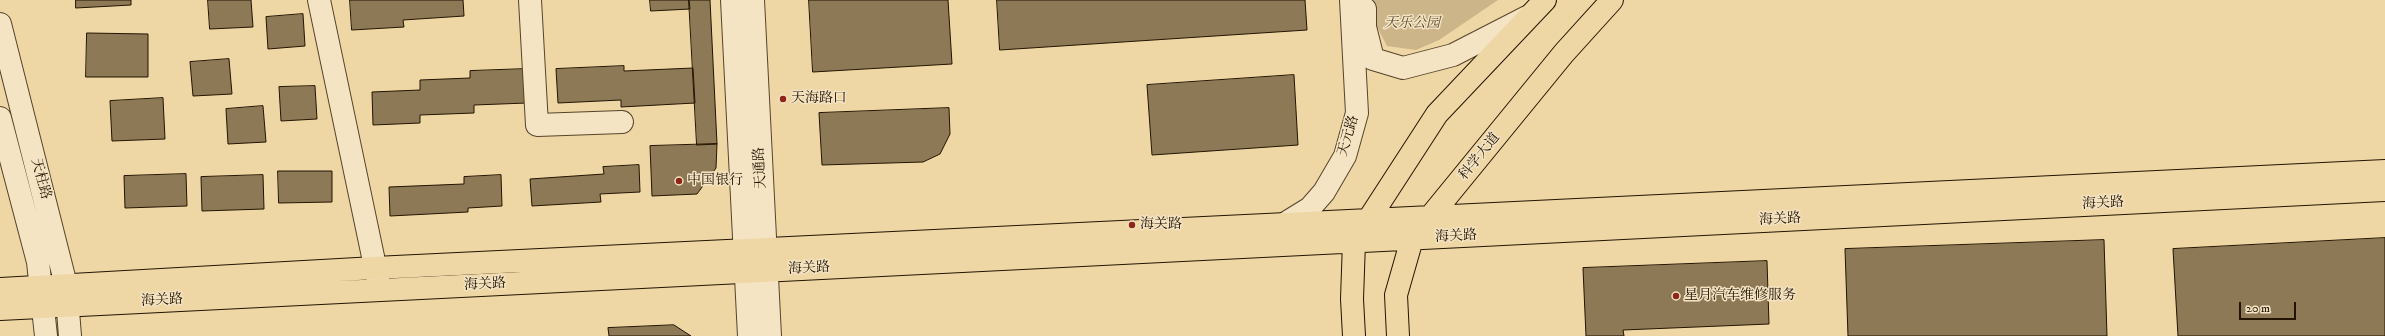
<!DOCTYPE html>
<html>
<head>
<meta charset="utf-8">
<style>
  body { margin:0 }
  #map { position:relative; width:2385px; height:336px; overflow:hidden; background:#eed6a5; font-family:"IM FELL DW Pica",serif }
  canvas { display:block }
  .scale { position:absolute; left:2239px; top:302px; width:57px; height:18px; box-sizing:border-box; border:2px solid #231401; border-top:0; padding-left:5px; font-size:12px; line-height:14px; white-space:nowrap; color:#231401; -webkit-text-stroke:3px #f4e4c4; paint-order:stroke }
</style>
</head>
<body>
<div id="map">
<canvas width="2385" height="336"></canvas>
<div class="scale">20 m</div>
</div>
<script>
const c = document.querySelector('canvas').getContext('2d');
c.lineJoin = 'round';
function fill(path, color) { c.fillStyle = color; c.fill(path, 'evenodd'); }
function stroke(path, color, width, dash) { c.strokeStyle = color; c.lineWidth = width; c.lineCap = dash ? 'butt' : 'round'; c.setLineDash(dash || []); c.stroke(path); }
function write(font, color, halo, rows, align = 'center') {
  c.font = font + ' "IM FELL DW Pica","Noto Serif SC",serif'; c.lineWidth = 3; c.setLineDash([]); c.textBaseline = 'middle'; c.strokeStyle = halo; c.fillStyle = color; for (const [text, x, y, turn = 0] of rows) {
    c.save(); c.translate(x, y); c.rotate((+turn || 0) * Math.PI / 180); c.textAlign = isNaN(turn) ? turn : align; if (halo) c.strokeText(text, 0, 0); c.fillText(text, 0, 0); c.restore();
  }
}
fill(new Path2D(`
  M 1372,0 L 1498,0 L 1439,40 L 1416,50 L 1387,46 L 1373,19 Z`), '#cbb589');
const building = new Path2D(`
  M 76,0 L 131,0 L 131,5 L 76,8 Z
  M 208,0 L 251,0 L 253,27 L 210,29 Z
  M 350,0 L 463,0 L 464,16 L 403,20 L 404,27 L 352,30 Z
  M 650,0 L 689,0 L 690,9 L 651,11 Z
  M 689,0 L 710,0 L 717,144 L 697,145 Z
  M 809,0 L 948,0 L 952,64 L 813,72 Z
  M 997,0 L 1305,0 L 1307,30 L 1000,50 Z
  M 303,14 L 305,46 L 268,49 L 266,17 Z
  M 87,33 L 148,34 L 148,77 L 86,77 Z
  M 229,59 L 232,94 L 193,96 L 190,62 Z
  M 624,66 L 624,71 L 693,68 L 695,103 L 621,107 L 621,100 L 558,103 L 556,69 Z
  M 526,69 L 527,103 L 474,105 L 474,113 L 420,115 L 420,123 L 373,125 L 372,92 L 420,90 L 420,80 L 470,78 L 470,71 Z
  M 1294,75 L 1298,145 L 1152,155 L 1147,85 Z
  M 315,86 L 317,119 L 281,121 L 279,87 Z
  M 163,98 L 165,139 L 112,141 L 110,101 Z
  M 263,106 L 266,142 L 228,144 L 226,109 Z
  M 949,108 L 950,134 L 940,154 L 923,162 L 822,165 L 819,113 Z
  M 717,144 L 716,168 L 697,194 L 652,196 L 650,146 Z
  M 639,165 L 640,192 L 600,194 L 601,202 L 532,206 L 530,179 L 604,174 L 603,167 Z
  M 278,171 L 332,171 L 332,202 L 279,203 Z
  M 186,174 L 187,206 L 125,208 L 124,176 Z
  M 263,175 L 264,209 L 202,211 L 201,177 Z
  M 501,175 L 502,206 L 468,208 L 468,212 L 390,216 L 389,187 L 464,184 L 464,177 Z
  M 2385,238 L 2385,336 L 2178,336 L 2173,249 Z
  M 2104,240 L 2107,336 L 1848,336 L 1845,249 Z
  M 1767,261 L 1769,324 L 1623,330 L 1624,336 L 1586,336 L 1583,268 Z
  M 674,325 L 691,336 L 609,336 L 608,328 Z`);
fill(building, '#8d7956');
stroke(building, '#231401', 1);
const minor = new Path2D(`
  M 319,0 L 379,285
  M 530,0 L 537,125 L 622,122
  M 732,0 L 749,336
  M 753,0 L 770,336
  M 1365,9 L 1365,27 L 1373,59 L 1403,68 L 1453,55 L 1527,17
  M 0,24 L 66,285 L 70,336
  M 0,118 L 38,262 L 46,336
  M 1284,224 L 1310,208 L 1324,192 L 1345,156 L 1357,113 L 1351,0`);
const major = new Path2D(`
  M 0,289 L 375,268 L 2385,171
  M 0,309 L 2385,190
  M 1354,336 L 1352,299 L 1354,242 L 1437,114 L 1545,0
  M 1398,336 L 1396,295 L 1412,239 L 1564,53 L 1612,0`);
stroke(minor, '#56442a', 24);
stroke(major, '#231401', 24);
stroke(minor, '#f4e4c4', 22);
stroke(major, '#eed6a5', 22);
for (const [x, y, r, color] of [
  [783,99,4,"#8f2418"],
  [679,181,4,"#8f2418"],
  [1132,225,4,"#8f2418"],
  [1676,296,4,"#8f2418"]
]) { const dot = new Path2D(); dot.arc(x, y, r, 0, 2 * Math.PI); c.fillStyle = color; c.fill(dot); stroke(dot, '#f4e4c4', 1.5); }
write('italic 14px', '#5e4c31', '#f4e4c4', [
  ["天乐公园",1412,24]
]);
write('14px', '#231401', '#f4e4c4', [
  ["天海路口",791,99],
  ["中国银行",687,181],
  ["海关路",1140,225],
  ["星月汽车维修服务",1684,296]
], 'left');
write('14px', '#231401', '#f4e4c4', [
  ["天元路",1349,136,-73],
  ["科学大道",1480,157,-51],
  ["天通路",761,168,-93],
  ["天柱路",40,179,75],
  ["海关路",2103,204,-3],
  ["海关路",1780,220,-3],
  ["海关路",1456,237,-3],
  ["海关路",809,269,-3],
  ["海关路",485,285,-3],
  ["海关路",162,301,-3]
]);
</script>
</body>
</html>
